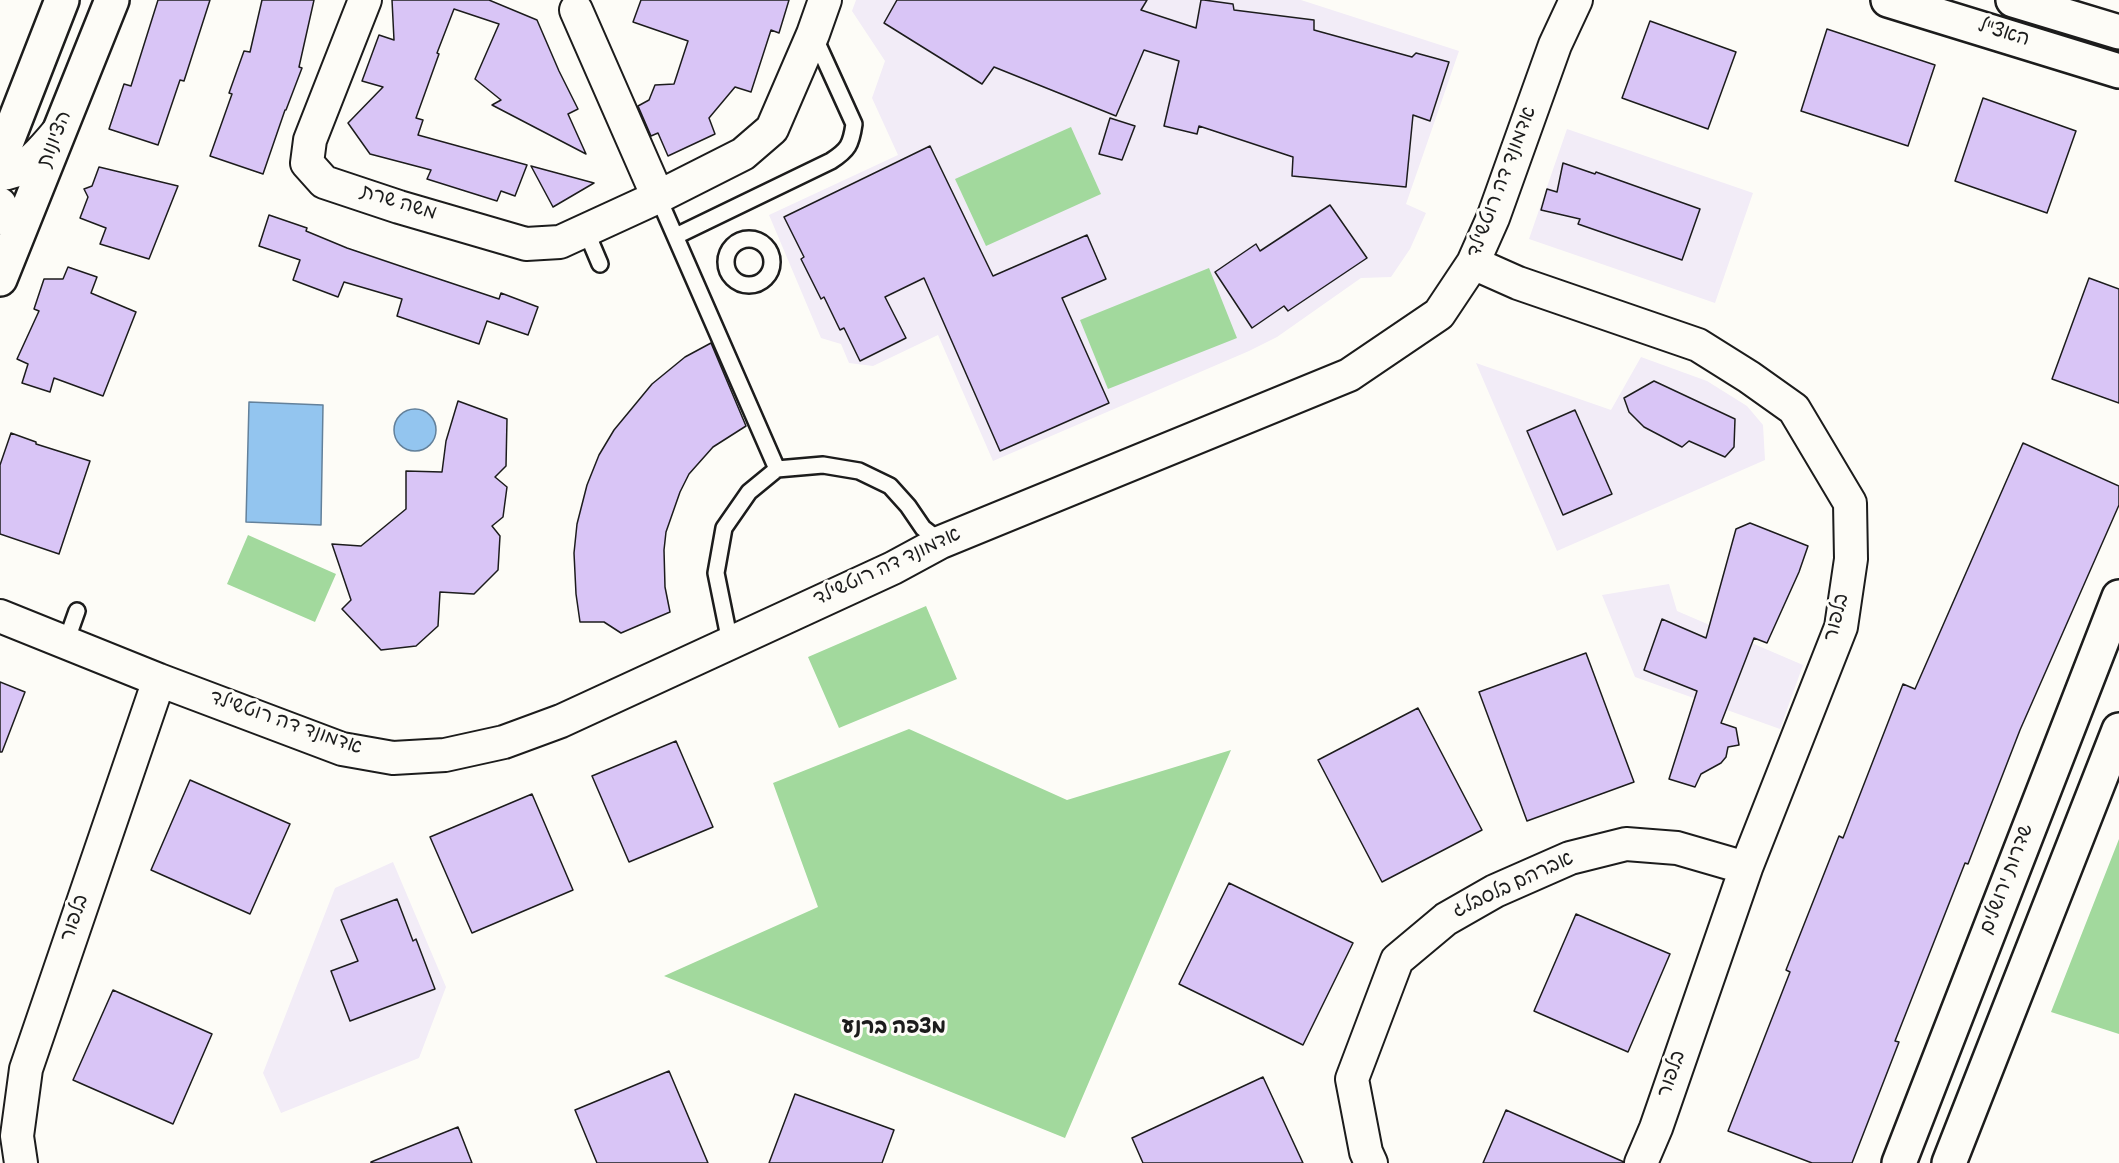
<!DOCTYPE html>
<html>
<head>
<meta charset="utf-8">
<style>
  body { margin:0 }
  canvas { display:block; background:#fdfcf7 }
</style>
</head>
<body>
<canvas width="2119" height="1163"></canvas>
<script>
const c = document.querySelector('canvas').getContext('2d');
c.lineJoin = 'round';
function fill(path, color) { c.fillStyle = color; c.fill(path, 'evenodd'); }
function stroke(path, color, width, dash) { c.strokeStyle = color; c.lineWidth = width; c.lineCap = dash ? 'butt' : 'round'; c.setLineDash(dash || []); c.stroke(path); }
function write(font, color, halo, rows, align = 'center') {
  c.font = font + ' Dekko,"Playpen Sans Hebrew",sans-serif'; c.lineWidth = 6; c.setLineDash([]); c.textBaseline = 'middle'; c.strokeStyle = halo; c.fillStyle = color; for (const [text, x, y, turn = 0] of rows) {
    c.save(); c.translate(x, y); c.rotate((+turn || 0) * Math.PI / 180); c.textAlign = isNaN(turn) ? turn : align; if (halo) c.strokeText(text, 0, 0); c.fillText(text, 0, 0); c.restore();
  }
}
fill(new Path2D(`
  M 856,0 L 1301,0 L 1459,51 L 1406,204 L 1426,213 L 1410,249 L 1391,277 L 1361,278 L 1277,337 L 1249,351 L 993,461 L 938,335 L 873,366 L 849,363 L 841,344 L 821,338 L 769,215 L 898,155 L 872,98 L 885,61 L 852,11 Z
  M 1567,129 L 1753,193 L 1715,303 L 1529,239 Z
  M 1641,357 L 1707,381 L 1747,406 L 1763,425 L 1765,460 L 1557,551 L 1476,363 L 1611,410 Z
  M 1669,584 L 1677,611 L 1803,665 L 1780,729 L 1635,677 L 1602,595 Z
  M 393,862 L 446,987 L 419,1058 L 281,1113 L 263,1073 L 335,888 Z`), '#f2ecf7');
fill(new Path2D(`
  M 1071,127 L 1101,194 L 986,246 L 955,179 Z
  M 1209,268 L 1237,338 L 1108,389 L 1080,320 Z
  M 248,535 L 336,574 L 315,622 L 227,584 Z
  M 926,606 L 957,679 L 839,728 L 808,657 Z
  M 909,729 L 1067,800 L 1231,750 L 1065,1138 L 664,976 L 818,907 L 773,783 Z
  M 2119,839 L 2119,1034 L 2051,1012 Z`), '#a2d99d');
const water = new Path2D(`
  M 249,402 L 323,405 L 321,525 L 246,522 Z
  M394 430a21 21 0 1 1 42 0a21 21 0 1 1-42 0Z`);
fill(water, '#93c5ef');
stroke(water, '#63819b', 1.5);
const building = new Path2D(`
  M 158,0 L 210,0 L 184,81 L 180,80 L 158,145 L 109,129 L 124,84 L 131,86 Z
  M 262,0 L 314,0 L 299,67 L 302,68 L 286,110 L 285,110 L 263,174 L 210,156 L 232,94 L 229,93 L 244,51 L 250,52 Z
  M 392,0 L 489,0 L 537,20 L 559,71 L 578,109 L 568,114 L 586,154 L 492,105 L 501,100 L 475,79 L 499,24 L 454,9 L 437,53 L 439,54 L 416,118 L 423,120 L 418,135 L 527,165 L 515,196 L 501,191 L 497,201 L 427,179 L 431,170 L 370,154 L 348,123 L 383,87 L 362,81 L 379,35 L 394,40 Z
  M 641,0 L 789,0 L 779,33 L 771,30 L 751,92 L 735,87 L 709,118 L 715,134 L 668,156 L 658,133 L 651,136 L 638,106 L 649,100 L 655,85 L 674,84 L 688,41 L 633,22 Z
  M 897,0 L 1147,0 L 1141,10 L 1196,28 L 1201,0 L 1204,0 L 1233,4 L 1234,10 L 1314,20 L 1314,30 L 1412,57 L 1416,53 L 1449,62 L 1430,121 L 1413,115 L 1406,187 L 1292,176 L 1293,157 L 1199,126 L 1197,134 L 1164,126 L 1179,61 L 1144,50 L 1116,116 L 994,67 L 982,84 L 884,23 Z
  M 1650,21 L 1736,52 L 1708,129 L 1622,98 Z
  M 1827,29 L 1935,65 L 1908,146 L 1801,111 Z
  M 1983,98 L 2076,131 L 2047,213 L 1955,181 Z
  M 1110,118 L 1135,126 L 1122,160 L 1099,154 Z
  M 930,146 L 993,276 L 1087,235 L 1106,279 L 1062,298 L 1109,403 L 1000,451 L 924,278 L 885,297 L 906,338 L 860,361 L 844,328 L 840,330 L 824,297 L 821,299 L 801,259 L 804,257 L 784,217 Z
  M 1563,163 L 1595,174 L 1596,172 L 1700,209 L 1682,260 L 1578,224 L 1580,219 L 1541,210 L 1547,189 L 1557,192 Z
  M 531,166 L 594,183 L 553,207 Z
  M 99,167 L 178,186 L 149,259 L 100,244 L 106,228 L 80,218 L 88,197 L 84,189 L 92,186 Z
  M 1330,205 L 1367,258 L 1288,311 L 1284,306 L 1252,328 L 1215,272 L 1256,244 L 1260,251 Z
  M 269,215 L 307,228 L 306,231 L 347,248 L 412,270 L 499,299 L 501,293 L 538,307 L 528,335 L 487,321 L 479,344 L 397,316 L 402,299 L 344,282 L 338,297 L 293,280 L 300,260 L 259,246 Z
  M 68,267 L 97,277 L 91,293 L 136,312 L 103,396 L 54,378 L 50,392 L 22,383 L 28,364 L 17,359 L 39,311 L 34,309 L 44,279 L 63,279 Z
  M 2089,278 L 2119,289 L 2119,403 L 2052,379 Z
  M 711,343 L 746,426 L 713,447 L 689,474 L 680,492 L 666,532 L 664,550 L 665,587 L 670,612 L 621,633 L 604,622 L 580,622 L 576,594 L 574,553 L 577,524 L 587,485 L 599,455 L 614,430 L 652,384 L 685,357 Z
  M 1654,381 L 1735,419 L 1734,447 L 1725,457 L 1689,441 L 1682,447 L 1644,427 L 1629,412 L 1624,398 Z
  M 458,401 L 507,419 L 506,466 L 495,477 L 507,487 L 503,517 L 492,526 L 500,536 L 498,570 L 474,594 L 440,592 L 438,626 L 416,646 L 381,650 L 342,609 L 351,600 L 332,544 L 361,546 L 406,509 L 406,471 L 442,472 L 446,441 Z
  M 1575,410 L 1612,494 L 1563,515 L 1527,431 Z
  M 11,433 L 36,442 L 36,444 L 90,461 L 59,554 L 0,534 L 0,465 Z
  M 2023,443 L 2119,486 L 2119,505 L 2020,730 L 1968,864 L 1965,863 L 1895,1041 L 1899,1042 L 1852,1163 L 1812,1163 L 1728,1131 L 1790,972 L 1786,970 L 1839,836 L 1843,838 L 1903,684 L 1915,689 Z
  M 1750,523 L 1808,546 L 1799,572 L 1767,643 L 1754,638 L 1721,723 L 1736,728 L 1739,745 L 1728,747 L 1726,757 L 1721,763 L 1701,774 L 1695,787 L 1669,779 L 1697,691 L 1644,670 L 1662,619 L 1706,638 L 1736,529 Z
  M 1586,653 L 1634,782 L 1527,821 L 1479,692 Z
  M 0,682 L 25,692 L 2,752 L 0,752 Z
  M 1418,708 L 1482,830 L 1382,882 L 1318,760 Z
  M 676,741 L 713,827 L 629,862 L 592,776 Z
  M 190,780 L 290,824 L 250,914 L 151,870 Z
  M 532,794 L 573,890 L 472,933 L 430,837 Z
  M 1229,883 L 1353,943 L 1303,1045 L 1179,984 Z
  M 397,899 L 413,941 L 416,939 L 435,989 L 350,1021 L 331,971 L 358,961 L 341,920 Z
  M 1576,914 L 1670,954 L 1628,1052 L 1534,1011 Z
  M 113,990 L 212,1034 L 173,1124 L 73,1080 Z
  M 669,1071 L 708,1163 L 597,1163 L 575,1110 Z
  M 1263,1077 L 1303,1163 L 1143,1163 L 1132,1138 Z
  M 795,1094 L 894,1130 L 882,1163 L 769,1163 Z
  M 1506,1110 L 1624,1162 L 1623,1163 L 1483,1163 Z
  M 458,1127 L 472,1163 L 371,1163 L 371,1162 Z`);
fill(building, '#d9c5f6');
stroke(building, '#1c1c1c', 1.5);
const lane = new Path2D(`
  M 658,197 L 777,469
  M 586,231 L 600,264
  M 676,236 L 831,161 C 848,150 851,145 854,124 L 814,36
  M726 262a23 23 0 1 1 46 0a23 23 0 1 1-46 0Z
  M 66,642 L 77,611
  M 730,642 L 716,573 L 724,528 L 749,492 L 777,469 L 823,465 L 859,471 L 890,486 L 908,506 L 923,528 L 941,542`);
const street = new Path2D(`
  M 365,0 L 310,140 L 307,163 L 324,182 L 399,207 L 526,244 L 560,242 L 658,197 L 743,154 L 772,129 L 813,34 L 825,0
  M 576,10 L 658,197
  M 0,174 C 26,173 42,150 58,132
  M 0,204 L 0,218
  M 1473,263 L 1518,283 L 1698,345 L 1749,377 L 1794,409 L 1850,503 L 1851,559 L 1841,627 L 1746,868 L 1656,1128 L 1641,1163
  M 0,616 L 159,680 L 342,749 L 393,758 L 445,755 L 504,742 L 561,721 L 893,568 L 941,542 L 1349,375 L 1439,314 L 1473,263 L 1493,218 L 1555,45 L 1576,0
  M 21,1163 L 17,1136 L 26,1069 L 159,680
  M 1371,1163 L 1366,1152 L 1352,1079 L 1397,960 L 1446,919 L 1495,891 L 1570,858 L 1626,844 L 1677,848 L 1746,868`);
const secondary = new Path2D(`
  M 1888,0 L 2119,71
  M 2013,0 L 2119,32
  M 0,159 L 62,0
  M 0,279 L 112,0
  M 1899,1163 L 2119,597
  M 1949,1163 L 2119,730`);
stroke(lane, '#1c1c1c', 20);
stroke(street, '#1c1c1c', 36);
stroke(secondary, '#1c1c1c', 38);
stroke(lane, '#fdfcf7', 15);
stroke(street, '#fdfcf7', 32);
stroke(secondary, '#fdfcf7', 33);
write('20px', '#1c1c1c', '#fdfcf7', [
  ["האצ\"ל",2003,35,17],
  ["הציונות",57,140,-68],
  ["אדמונד דה רוטשילד",1504,183,-69],
  ["משה שרת",398,205,17],
  ["אדמונד דה רוטשילד",888,569,-25],
  ["בלפור",1839,618,-76],
  ["אדמונד דה רוטשילד",285,725,19],
  ["שדרות ירושלים",2009,880,-69],
  ["אברהם בלסבלג",1514,887,-25],
  ["בלפור",77,919,-71],
  ["בלפור",1674,1075,-71]
]);
write('bold 21px', '#1c1c1c', '#fdfcf7', [
  ["מצפה ברנע",894,1030]
]);
</script>
</body>
</html>
